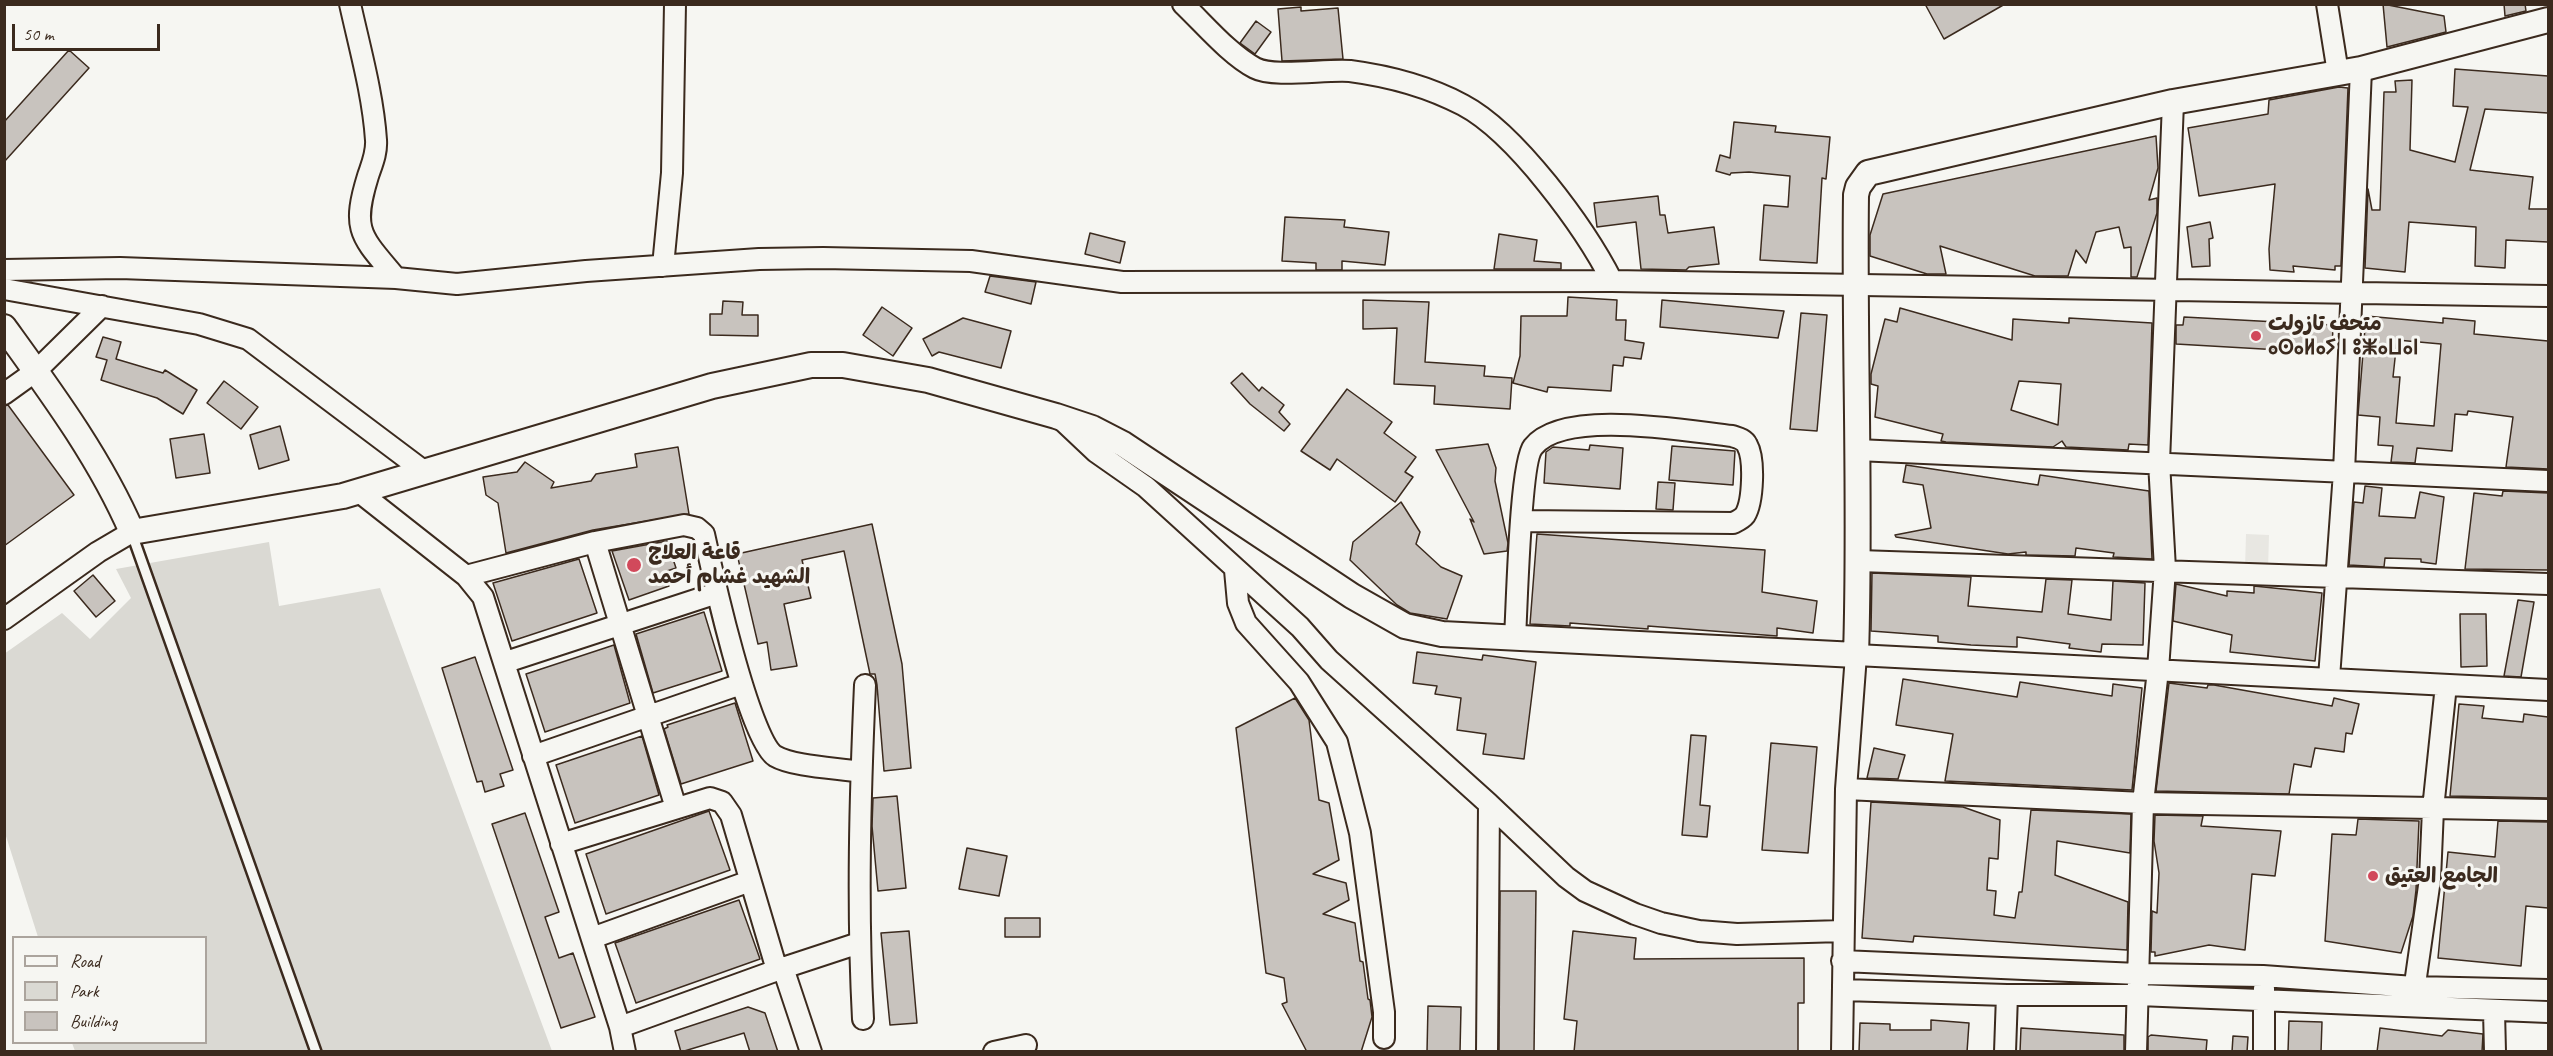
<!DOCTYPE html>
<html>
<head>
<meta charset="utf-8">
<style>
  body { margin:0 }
  #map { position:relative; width:2553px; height:1056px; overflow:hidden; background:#f6f6f2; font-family:Caveat,sans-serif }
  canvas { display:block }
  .frame { position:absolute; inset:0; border:6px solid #3b2a1e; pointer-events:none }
  .legend { position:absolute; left:12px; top:936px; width:195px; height:108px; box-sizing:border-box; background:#f6f6f2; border:2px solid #aba49d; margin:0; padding:8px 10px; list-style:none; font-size:18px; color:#3b2a1e }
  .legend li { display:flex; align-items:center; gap:12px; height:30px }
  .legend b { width:30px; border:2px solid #aba49d }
  .scale { position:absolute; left:12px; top:24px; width:148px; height:27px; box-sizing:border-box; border:3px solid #3b2a1e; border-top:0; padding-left:8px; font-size:18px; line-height:21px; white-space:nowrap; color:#3b2a1e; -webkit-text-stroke:4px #f6f6f2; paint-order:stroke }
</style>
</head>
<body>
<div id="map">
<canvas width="2553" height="1056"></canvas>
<div class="frame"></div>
<ul class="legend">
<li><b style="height:8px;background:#f6f6f2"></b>Road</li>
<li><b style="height:16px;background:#dad9d3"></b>Park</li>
<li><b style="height:16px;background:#c8c3be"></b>Building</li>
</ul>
<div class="scale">50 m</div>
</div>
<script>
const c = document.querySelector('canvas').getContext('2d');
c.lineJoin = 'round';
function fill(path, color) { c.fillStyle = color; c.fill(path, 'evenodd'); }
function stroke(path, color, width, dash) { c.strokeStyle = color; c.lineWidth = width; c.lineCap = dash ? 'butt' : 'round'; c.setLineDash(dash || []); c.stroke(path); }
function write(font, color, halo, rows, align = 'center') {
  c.font = font + ' Caveat,"Playpen Sans Arabic","Noto Sans Tifinagh",sans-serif'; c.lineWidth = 6; c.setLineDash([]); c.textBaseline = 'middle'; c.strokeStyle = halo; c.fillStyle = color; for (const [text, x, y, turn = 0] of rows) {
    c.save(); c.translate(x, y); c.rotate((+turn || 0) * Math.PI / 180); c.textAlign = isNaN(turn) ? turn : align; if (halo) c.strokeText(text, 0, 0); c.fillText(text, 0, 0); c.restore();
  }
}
fill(new Path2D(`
  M 2246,534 L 2269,535 L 2268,570 L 2245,569 Z`), '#e8e7e2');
fill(new Path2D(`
  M 269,542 L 279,606 L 380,588 L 552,1051 L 75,1051 L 72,1043 L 206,1042 L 206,938 L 38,937 L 5,833 L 4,654 L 62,613 L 90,639 L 131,598 L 116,569 Z`), '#dad9d3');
const building = new Path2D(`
  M 1925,4 L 2005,4 L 1944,39 Z
  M 2383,4 L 2444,16 L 2446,32 L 2387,47 Z
  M 2504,4 L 2525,4 L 2526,11 L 2505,16 Z
  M 1301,7 L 1301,11 L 1338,8 L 1343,59 L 1282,61 L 1278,9 Z
  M 1256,21 L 1271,32 L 1255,54 L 1240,43 Z
  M 69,50 L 89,68 L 4,162 L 4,122 Z
  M 2455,69 L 2548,76 L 2548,113 L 2485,109 L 2470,170 L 2533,177 L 2529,209 L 2548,209 L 2548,242 L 2506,240 L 2505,268 L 2475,266 L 2476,227 L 2409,222 L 2405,272 L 2365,268 L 2368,189 L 2372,210 L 2380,210 L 2384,92 L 2396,92 L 2395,81 L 2412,80 L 2410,150 L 2455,162 L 2468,107 L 2453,106 Z
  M 2339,87 L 2348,88 L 2341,266 L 2335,266 L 2335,270 L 2293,266 L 2294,272 L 2270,270 L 2269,249 L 2275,184 L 2199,196 L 2188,128 L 2268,114 L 2269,100 Z
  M 1734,122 L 1776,126 L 1775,132 L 1830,137 L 1826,179 L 1822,178 L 1817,263 L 1760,260 L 1764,205 L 1788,207 L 1790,176 L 1749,172 L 1731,173 L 1730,175 L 1716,171 L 1720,155 L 1730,158 Z
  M 2156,136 L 2158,168 L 2149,200 L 2157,198 L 2157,213 L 2137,277 L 2131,277 L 2131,247 L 2124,248 L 2119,227 L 2096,232 L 2086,263 L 2076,250 L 2068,276 L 2035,276 L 1940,246 L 1946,274 L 1927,274 L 1870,256 L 1870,235 L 1883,194 Z
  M 1658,196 L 1660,215 L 1665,215 L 1668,233 L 1714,227 L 1719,264 L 1689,267 L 1686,270 L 1641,269 L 1636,222 L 1597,227 L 1594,203 Z
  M 1285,217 L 1345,220 L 1344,227 L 1389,232 L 1385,265 L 1342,261 L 1342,270 L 1316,270 L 1316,263 L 1282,261 Z
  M 2210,222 L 2213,238 L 2209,239 L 2210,266 L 2192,267 L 2187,227 Z
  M 1090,233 L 1125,242 L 1120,263 L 1085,254 Z
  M 1499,234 L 1537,240 L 1534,261 L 1561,263 L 1561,269 L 1494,269 Z
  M 990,276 L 1036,282 L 1031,304 L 985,292 Z
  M 1568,297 L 1617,300 L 1616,320 L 1626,320 L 1625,340 L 1644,343 L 1641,359 L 1624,357 L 1623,366 L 1613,365 L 1611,391 L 1548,387 L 1547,392 L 1513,383 L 1520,356 L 1521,316 L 1567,316 Z
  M 1363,300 L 1429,302 L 1425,362 L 1485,366 L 1484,376 L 1512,378 L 1510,409 L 1434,404 L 1435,386 L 1394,384 L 1397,328 L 1363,329 Z
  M 1662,300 L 1784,311 L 1778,338 L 1660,327 Z
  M 723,301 L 743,302 L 742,315 L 758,315 L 758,336 L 710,335 L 710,314 L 722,314 Z
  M 882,307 L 912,328 L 893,356 L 863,335 Z
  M 1900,308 L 2012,340 L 2013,319 L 2069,323 L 2069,318 L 2152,323 L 2148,445 L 2129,444 L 2128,450 L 2066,447 L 2062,441 L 2053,447 L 1946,442 L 1941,441 L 1943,434 L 1875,417 L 1878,386 L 1871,384 L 1871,374 L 1885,319 L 1897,322 ZM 2019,381 L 2061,384 L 2058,425 L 2011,410 Z
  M 1801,313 L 1827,315 L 1817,431 L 1790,429 Z
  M 2366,316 L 2443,323 L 2443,318 L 2475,321 L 2474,334 L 2548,341 L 2548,469 L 2506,467 L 2513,417 L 2468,411 L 2467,415 L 2455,414 L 2452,451 L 2417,448 L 2415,463 L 2391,462 L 2393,446 L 2378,445 L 2380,417 L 2358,415 ZM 2397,340 L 2441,344 L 2434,426 L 2396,423 L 2400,377 L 2393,377 Z
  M 2184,317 L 2333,325 L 2332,353 L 2176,344 L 2176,325 L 2183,325 Z
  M 963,318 L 1011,331 L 1001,368 L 939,352 L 932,356 L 923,339 Z
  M 103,337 L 121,342 L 116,359 L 163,373 L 165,370 L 197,390 L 183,414 L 157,398 L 101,380 L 107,360 L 96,357 Z
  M 1242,373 L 1259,391 L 1262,387 L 1284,405 L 1279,412 L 1290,424 L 1284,431 L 1250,404 L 1231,383 Z
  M 224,381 L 258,407 L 241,429 L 207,403 Z
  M 1347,389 L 1392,422 L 1384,433 L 1416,457 L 1405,472 L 1413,477 L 1395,502 L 1337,459 L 1330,470 L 1301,451 Z
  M 8,405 L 74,495 L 4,546 L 4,406 Z
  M 280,426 L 289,460 L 259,469 L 250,435 Z
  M 204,434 L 210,473 L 176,478 L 170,439 Z
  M 1488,444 L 1496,468 L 1495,481 L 1508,543 L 1507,551 L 1484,554 L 1470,519 L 1474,522 L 1436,450 Z
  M 1590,445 L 1623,448 L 1620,489 L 1544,483 L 1546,452 L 1553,447 L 1589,450 Z
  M 1672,446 L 1735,451 L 1733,485 L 1669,480 Z
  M 678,447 L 689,514 L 593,530 L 506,553 L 498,503 L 486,495 L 483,477 L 517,472 L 525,462 L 554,482 L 551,488 L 591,481 L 596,474 L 637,467 L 635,454 Z
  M 1906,465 L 2038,485 L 2040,475 L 2149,491 L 2152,559 L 2113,557 L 2114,553 L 2076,548 L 2075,556 L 2026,555 L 2026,552 L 2008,554 L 1896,537 L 1895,535 L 1931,528 L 1923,485 L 1903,482 Z
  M 1658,482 L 1675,483 L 1673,510 L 1656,509 Z
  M 2365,486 L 2382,488 L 2379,516 L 2415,518 L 2420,492 L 2444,497 L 2436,564 L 2421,562 L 2421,559 L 2385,558 L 2384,567 L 2349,565 L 2354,502 L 2363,503 Z
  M 2503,491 L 2548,493 L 2548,570 L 2465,569 L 2474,493 L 2502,496 Z
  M 1401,502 L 1420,532 L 1416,544 L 1441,567 L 1462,576 L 1447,619 L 1410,613 L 1397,605 L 1350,560 L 1353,542 Z
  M 872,524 L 902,664 L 911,768 L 884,771 L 877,685 L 875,674 L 870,674 L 844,551 L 802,560 L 811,598 L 784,604 L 797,666 L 771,670 L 767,642 L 758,644 L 737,554 Z
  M 1537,534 L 1765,550 L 1762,592 L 1817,601 L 1813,633 L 1777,628 L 1777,636 L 1648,626 L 1648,629 L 1570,623 L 1570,626 L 1530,624 Z
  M 667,541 L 676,568 L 664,572 L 669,586 L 629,600 L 612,551 Z
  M 579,559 L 597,613 L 512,641 L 493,583 Z
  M 1872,573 L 1971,577 L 1968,606 L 2042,612 L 2046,579 L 2072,580 L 2068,614 L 2111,620 L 2113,581 L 2145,583 L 2143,645 L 2102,644 L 2101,652 L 2069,648 L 2070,644 L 2017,637 L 2017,647 L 1971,645 L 1938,642 L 1938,636 L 1871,631 Z
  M 93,575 L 115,601 L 96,617 L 74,591 Z
  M 2176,584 L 2227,596 L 2227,591 L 2254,593 L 2254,586 L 2322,593 L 2315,661 L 2230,652 L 2232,635 L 2173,621 Z
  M 2518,600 L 2534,602 L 2521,677 L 2504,676 Z
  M 704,612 L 722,671 L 653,693 L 636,634 Z
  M 2460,614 L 2486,614 L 2487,666 L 2461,667 Z
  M 614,645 L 630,703 L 545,732 L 526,674 Z
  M 1417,652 L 1482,660 L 1483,655 L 1536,662 L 1524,759 L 1483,754 L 1486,734 L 1457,730 L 1461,698 L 1435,694 L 1437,686 L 1413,683 Z
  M 475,657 L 513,770 L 500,774 L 504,786 L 485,792 L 482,781 L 477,782 L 442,668 Z
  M 1903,679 L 2017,697 L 2020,682 L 2112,696 L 2113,684 L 2142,688 L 2132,790 L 1945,781 L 1953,734 L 1896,725 Z
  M 2169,683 L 2207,688 L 2208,685 L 2214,685 L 2332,706 L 2334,698 L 2359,704 L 2352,734 L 2346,733 L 2344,752 L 2315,748 L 2311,767 L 2294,764 L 2289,794 L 2156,791 Z
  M 1295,698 L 1309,720 L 1319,800 L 1329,803 L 1339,860 L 1313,874 L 1346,883 L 1349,900 L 1323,914 L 1355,923 L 1360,961 L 1363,962 L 1368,999 L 1370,1000 L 1372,1017 L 1361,1052 L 1307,1052 L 1282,1004 L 1287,1002 L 1284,978 L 1266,973 L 1236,728 Z
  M 735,703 L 753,761 L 681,784 L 664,729 L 668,727 L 667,725 Z
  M 2459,704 L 2484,706 L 2482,718 L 2523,722 L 2524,714 L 2548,717 L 2548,798 L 2450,796 Z
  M 1691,735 L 1706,736 L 1700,805 L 1710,806 L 1707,837 L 1682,835 Z
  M 642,736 L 659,795 L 575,823 L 556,765 Z
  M 1771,743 L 1817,747 L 1808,853 L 1762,850 Z
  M 1874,748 L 1905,755 L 1898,779 L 1867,778 Z
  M 897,796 L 906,888 L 878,891 L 872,826 L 873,798 Z
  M 1871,802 L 1963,807 L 2000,820 L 1998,859 L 1989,858 L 1987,890 L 1996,891 L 1994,915 L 2015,918 L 2019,892 L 2022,892 L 2031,810 L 2131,814 L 2130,853 L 2057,841 L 2055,875 L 2128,902 L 2127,950 L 1914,936 L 1913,942 L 1862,938 Z
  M 709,811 L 730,870 L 606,914 L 586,854 Z
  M 525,813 L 559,912 L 545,917 L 559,958 L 573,953 L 595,1017 L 561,1028 L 492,824 Z
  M 2155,815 L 2203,816 L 2201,826 L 2281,831 L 2275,876 L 2252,874 L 2245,950 L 2209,945 L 2155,956 L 2155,952 L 2151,952 L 2152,911 L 2157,913 L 2159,873 L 2154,841 Z
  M 2358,819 L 2419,821 L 2416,890 L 2413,916 L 2401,953 L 2325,941 L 2332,834 L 2356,835 Z
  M 2498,821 L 2548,822 L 2548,908 L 2526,906 L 2521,966 L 2438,958 L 2448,852 L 2495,857 Z
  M 967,848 L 1007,856 L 999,896 L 959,889 Z
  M 1500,891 L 1536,891 L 1534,1052 L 1499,1052 Z
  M 739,900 L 760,959 L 636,1003 L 615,943 Z
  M 1005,918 L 1040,918 L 1040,937 L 1005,937 Z
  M 909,931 L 917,1023 L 890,1025 L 881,933 Z
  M 1573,931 L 1636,938 L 1634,959 L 1804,958 L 1804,1003 L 1798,1003 L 1798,1052 L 1574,1052 L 1577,1021 L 1564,1019 Z
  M 1428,1006 L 1461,1007 L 1460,1052 L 1427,1052 Z
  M 748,1007 L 765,1013 L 778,1052 L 750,1052 L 744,1033 L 681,1052 L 675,1031 Z
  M 1931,1020 L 1969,1023 L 1967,1052 L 1859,1052 L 1860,1023 L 1890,1024 L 1890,1030 L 1931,1030 Z
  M 2289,1021 L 2322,1022 L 2321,1052 L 2288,1052 Z
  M 2021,1028 L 2124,1035 L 2124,1052 L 2020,1052 Z
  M 2380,1028 L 2442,1036 L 2448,1030 L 2483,1034 L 2482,1052 L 2377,1052 Z
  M 2151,1035 L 2207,1040 L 2206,1052 L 2148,1052 L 2148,1037 Z
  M 2233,1036 L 2248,1037 L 2247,1052 L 2232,1052 Z`);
fill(building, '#c8c3be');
stroke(building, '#3b2a1e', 1.5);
const service = new Path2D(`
  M 132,534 L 316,1052`);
const minor = new Path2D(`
  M 350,4 C 360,49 373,95 376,140 C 377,153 372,164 368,176 C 351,231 361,236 396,278
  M 1183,4 C 1204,24 1230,55 1255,68 C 1274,78 1325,69 1350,71 C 1388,76 1429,87 1463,105 C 1516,133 1585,228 1612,281
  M 2327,4 L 2338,73
  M 663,266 L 672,173 L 675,4
  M 4,270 L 120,268 L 396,278 L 457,284 L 586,271 L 759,259 L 823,258 L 971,261 L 1122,282 L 1612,281 L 2548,296
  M 4,289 L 199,324 L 248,339 L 425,472
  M 4,394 L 36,371 L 102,306
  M 1061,419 L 1096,452 L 1146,487 L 1300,627 L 1329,660 L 1489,804 L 1566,877 L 1585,891 L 1635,914 L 1661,923 L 1699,931 L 1737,934 L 1843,931
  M 1857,450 L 2548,481
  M 358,491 L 466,576 L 483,597 L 620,1027 L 783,968 L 811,1052
  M 595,542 L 676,808
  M 1859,561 L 2548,584
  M 1235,570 L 1238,603 L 1246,623 L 1299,682 L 1337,742 L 1360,833 L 1384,1012 L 1384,1038
  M 466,576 L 595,542 L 684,525 L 697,528 L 704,534 C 712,571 749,739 775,756 C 794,767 839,768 861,772
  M 4,619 L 98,552 L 132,532
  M 1515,637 C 1517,607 1520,463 1533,447 C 1563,408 1686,431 1732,436 C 1738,438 1744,439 1747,445 C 1755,459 1753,502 1745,515 C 1742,519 1737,521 1733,523 L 1522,521
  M 506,662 L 717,593
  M 2329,678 L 2344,472 L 2361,69
  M 533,756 L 741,684
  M 1846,789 L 2143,803 L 2548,810
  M 561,844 L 710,798 L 722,802 L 731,815 L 777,970
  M 592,938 L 750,881
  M 1842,961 L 2138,974 L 2263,976 L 2414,987 L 2548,990
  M 783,968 L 859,943
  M 1843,990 L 2007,995 L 2139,995 L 2548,1012
  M 2413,998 L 2430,879 L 2433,809 L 2446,685
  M 2494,1011 L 2495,1052
  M 863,1019 C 857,907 860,797 865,685
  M 620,1027 L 625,1052
  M 994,1052 L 1026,1045
  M 1487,1052 L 1489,804
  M 1842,1052 L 1846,789 L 1856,655 L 2548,690
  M 2005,1052 L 2007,995
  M 2136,1052 L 2143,803 L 2158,670 L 2165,569 L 2159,462 L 2173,102
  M 2264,1052 L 2264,988`);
const tertiary = new Path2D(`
  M 4,327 C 51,392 100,458 132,532 L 343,496 L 712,386 L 811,365 L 843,365 L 928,380 L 1056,416 L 1092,428 L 1123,444 L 1352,596 L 1405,626 L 1442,634 L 1856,655 C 1861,502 1854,348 1856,195 L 1858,187 L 1868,173 L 2173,102 L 2361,69 L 2548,20`);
stroke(service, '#3b2a1e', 14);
stroke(minor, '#3b2a1e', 24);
stroke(tertiary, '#3b2a1e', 28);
stroke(service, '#f6f6f2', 9);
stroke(minor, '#f6f6f2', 20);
stroke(tertiary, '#f6f6f2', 24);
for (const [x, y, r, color] of [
  [2256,336,6,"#d1495b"],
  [634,565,8,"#d1495b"],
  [2373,876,6,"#d1495b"]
]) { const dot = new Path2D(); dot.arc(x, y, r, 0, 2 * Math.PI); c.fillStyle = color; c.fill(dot); stroke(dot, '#f6f6f2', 2); }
write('bold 21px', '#3b2a1e', '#f6f6f2', [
  ["متحف تازولت",2268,324],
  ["ⴰⵙⴰⵍⴰⵢ ⵏ ⵓⵥⴰⵡⴰⵏ",2268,348],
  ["قاعة العلاج",648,553],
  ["الشهيد غشام أحمد",648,577],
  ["الجامع العتيق",2385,876]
], 'left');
</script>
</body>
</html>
